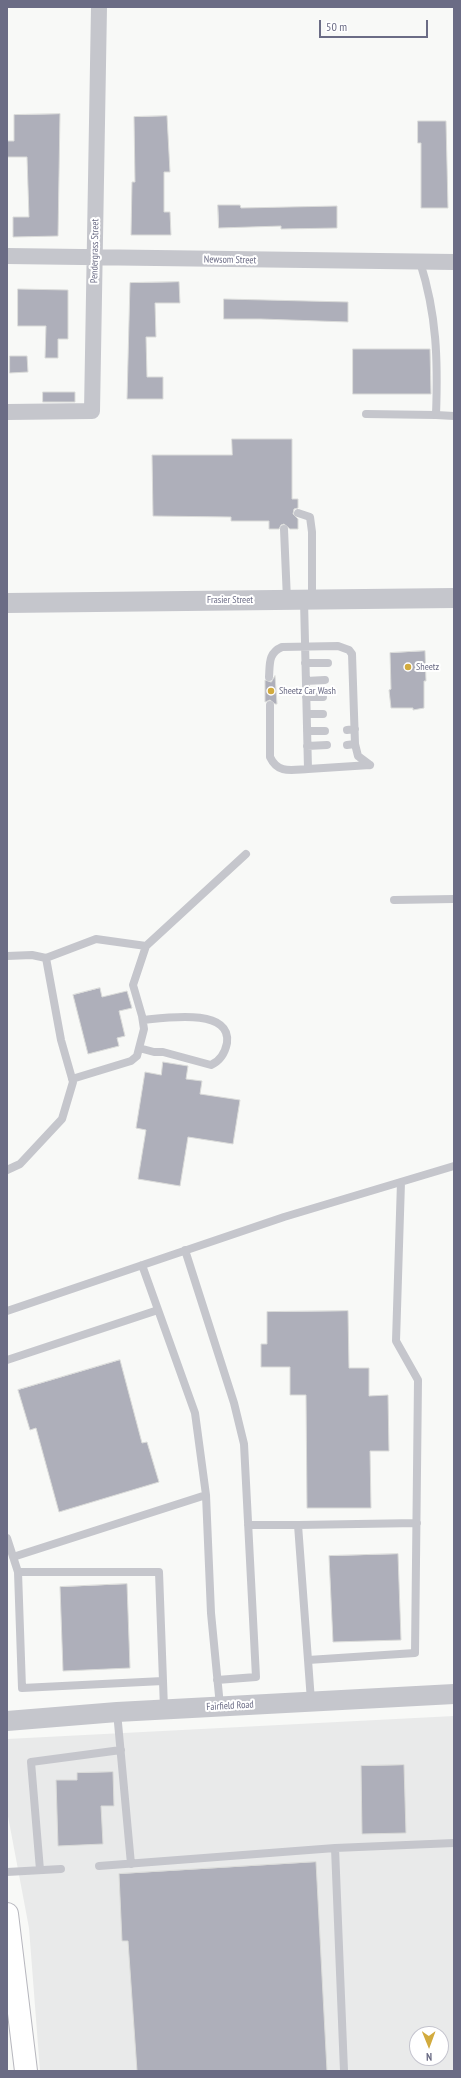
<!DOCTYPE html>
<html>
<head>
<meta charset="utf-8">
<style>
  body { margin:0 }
  #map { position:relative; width:461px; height:2078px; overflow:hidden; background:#f8f9f7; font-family:"PT Sans Narrow",sans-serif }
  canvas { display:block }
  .frame { position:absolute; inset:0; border:8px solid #6b6c85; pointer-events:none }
  .north { position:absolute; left:409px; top:2026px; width:40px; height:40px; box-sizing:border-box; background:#fff; border:1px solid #c4c4ce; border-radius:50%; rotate:179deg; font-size:11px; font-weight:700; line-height:16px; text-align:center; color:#6b6c85 }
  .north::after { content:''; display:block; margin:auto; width:14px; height:18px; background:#d2ab3e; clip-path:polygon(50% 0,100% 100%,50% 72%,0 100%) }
  .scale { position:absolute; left:319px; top:20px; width:109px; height:18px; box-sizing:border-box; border:2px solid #6b6c85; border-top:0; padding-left:5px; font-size:12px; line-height:14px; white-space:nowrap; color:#6b6c85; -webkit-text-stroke:3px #fff; paint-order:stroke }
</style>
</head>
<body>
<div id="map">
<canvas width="461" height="2078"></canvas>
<div class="frame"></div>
<div class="north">N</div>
<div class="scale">50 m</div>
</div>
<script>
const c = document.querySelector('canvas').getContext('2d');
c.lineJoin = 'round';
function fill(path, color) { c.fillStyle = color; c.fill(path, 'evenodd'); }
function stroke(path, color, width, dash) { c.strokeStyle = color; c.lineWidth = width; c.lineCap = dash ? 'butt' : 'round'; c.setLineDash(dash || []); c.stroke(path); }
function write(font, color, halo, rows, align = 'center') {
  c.font = font + ' "PT Sans Narrow",sans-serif'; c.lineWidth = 4; c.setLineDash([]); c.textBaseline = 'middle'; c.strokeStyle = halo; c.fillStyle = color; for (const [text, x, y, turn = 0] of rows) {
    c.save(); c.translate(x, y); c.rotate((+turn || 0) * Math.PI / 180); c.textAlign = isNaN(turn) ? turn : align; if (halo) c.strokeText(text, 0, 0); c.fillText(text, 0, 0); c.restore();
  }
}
fill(new Path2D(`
  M 454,1716 L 454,2071 L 40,2071 L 29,1928 L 7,1811 L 7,1739 ZM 417,2034 L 441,2034 L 441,2058 L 417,2058 Z`), '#e9eaea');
const building = new Path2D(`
  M 60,114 L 58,236 L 13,237 L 13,217 L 29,217 L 27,157 L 7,157 L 7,141 L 14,141 L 14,115 Z
  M 167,116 L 170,172 L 164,172 L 164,212 L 170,212 L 171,235 L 131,235 L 132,182 L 135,182 L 134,117 Z
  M 418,121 L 446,121 L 448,208 L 421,208 L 421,143 L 418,143 Z
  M 218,205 L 240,205 L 241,208 L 337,206 L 337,228 L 281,229 L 281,226 L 219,228 Z
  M 179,282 L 180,303 L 155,303 L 156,337 L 146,337 L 147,377 L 163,377 L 163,399 L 127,399 L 130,283 Z
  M 18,289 L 68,290 L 68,339 L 58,339 L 58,358 L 45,358 L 46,326 L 18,326 Z
  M 224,299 L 348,302 L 348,322 L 261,319 L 224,319 Z
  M 353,349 L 430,349 L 431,394 L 353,394 Z
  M 10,356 L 27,356 L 28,372 L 10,373 Z
  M 43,392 L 75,392 L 75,402 L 43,402 Z
  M 232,439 L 292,439 L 292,499 L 298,499 L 298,508 L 294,509 L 293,514 L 298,519 L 298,529 L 290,529 L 284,524 L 281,525 L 279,529 L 269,529 L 269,521 L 231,521 L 231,517 L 153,516 L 152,455 L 232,455 Z
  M 425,651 L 426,681 L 424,681 L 424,708 L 413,710 L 413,708 L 391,708 L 389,690 L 391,689 L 390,653 Z
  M 275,676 L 277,704 L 275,704 L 270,700 L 265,702 L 265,680 L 271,682 Z
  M 100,988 L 102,997 L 127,991 L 132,1008 L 119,1011 L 125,1036 L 117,1038 L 119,1046 L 88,1054 L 73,995 Z
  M 163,1062 L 188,1066 L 186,1079 L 202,1081 L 200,1094 L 240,1100 L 233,1144 L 188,1137 L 180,1186 L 138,1179 L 146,1130 L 136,1128 L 145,1072 L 161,1075 Z
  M 348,1311 L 349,1368 L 369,1368 L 369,1396 L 388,1395 L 389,1451 L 370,1451 L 371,1508 L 307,1508 L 306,1395 L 290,1395 L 290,1367 L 261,1367 L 261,1344 L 267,1344 L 267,1312 Z
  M 120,1360 L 142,1443 L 147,1442 L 159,1482 L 59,1512 L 36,1428 L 30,1430 L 18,1390 Z
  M 398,1554 L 401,1640 L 333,1642 L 329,1556 Z
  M 127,1584 L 130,1668 L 63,1671 L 60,1587 Z
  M 404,1765 L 406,1833 L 362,1834 L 361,1766 Z
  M 113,1772 L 114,1806 L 101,1806 L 103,1844 L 58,1846 L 56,1780 L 77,1780 L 77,1773 Z
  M 316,1862 L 327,2071 L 137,2071 L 128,1941 L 122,1941 L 119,1874 Z`);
fill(building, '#aeafba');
stroke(building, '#dadbd9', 1);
const primary = new Path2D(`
  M 7,1914 L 26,2071`);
stroke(primary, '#b7b7be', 24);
stroke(new Path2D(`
  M 420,262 C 437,315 438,361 436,415 L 454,416
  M 366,414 L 436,415
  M 298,513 L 310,517 L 312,532 L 312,599
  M 284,529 L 287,600
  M 304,600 L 308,769 L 370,765
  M 305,663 L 328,663
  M 269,677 C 270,664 268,653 282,647 L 338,646 L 349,650 L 352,654 L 355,744 L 358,756 L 370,765
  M 306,681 L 325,680
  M 306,697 L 323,697
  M 270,705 L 270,757 C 278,774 291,770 308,769
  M 307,714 L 323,714
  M 347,730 L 355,729
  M 307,731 L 325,731
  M 347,745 L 355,744
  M 307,746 L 327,745
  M 394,900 L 454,899
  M 7,956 L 32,955 L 46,958 L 61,1040 L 73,1082 L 62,1119 L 20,1164 L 7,1170
  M 46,958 L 96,939 L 146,946 L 246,854
  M 139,1048 L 154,1052 L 163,1052 L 211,1065 C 220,1061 225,1053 227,1043 C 232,1007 164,1018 143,1020
  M 72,1079 L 131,1061 L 137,1056 L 144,1029 L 142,1016 L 133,985 L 146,946
  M 185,1250 L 234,1403 L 244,1444 L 256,1677 L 217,1680
  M 142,1265 L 195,1413 L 206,1495 L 211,1613 L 220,1706
  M 7,1311 L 284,1217 L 454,1166
  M 7,1360 L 158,1310
  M 248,1525 L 298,1525 L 308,1660
  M 298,1525 L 417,1523
  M 7,1538 L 18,1572 L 22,1688 L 163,1681 L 164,1709
  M 13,1557 L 206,1495
  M 18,1572 L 159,1572 L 163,1681
  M 311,1701 L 308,1660 L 415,1653 L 418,1380 L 396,1341 L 401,1182
  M 117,1712 L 131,1864
  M 335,1848 L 454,1843
  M 99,1866 L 335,1848 L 344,2071
  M 40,1870 L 31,1762 L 121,1750
  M 7,1872 L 61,1869`), '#c5c6cc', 8);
stroke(new Path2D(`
  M 7,256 L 454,262
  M 7,412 L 92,411 L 99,7`), '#c5c6cc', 16);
stroke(new Path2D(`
  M 7,603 L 454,598
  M 7,1721 L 117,1712 L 454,1694`), '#c5c6cc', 20);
stroke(primary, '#fff', 22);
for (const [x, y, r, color] of [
  [408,667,4,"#d2ab3e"],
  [271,691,4,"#d2ab3e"]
]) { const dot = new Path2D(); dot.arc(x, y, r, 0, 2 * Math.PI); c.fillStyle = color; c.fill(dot); stroke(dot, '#fff', 1.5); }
write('10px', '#6b6c85', '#fff', [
  ["Pendergrass Street",95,251,-89],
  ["Newsom Street",230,260,1],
  ["Frasier Street",230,600],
  ["Fairfield Road",230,1706,-3]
]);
write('10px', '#6b6c85', '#fff', [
  ["Sheetz",416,667],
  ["Sheetz Car Wash",279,691]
], 'left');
</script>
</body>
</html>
